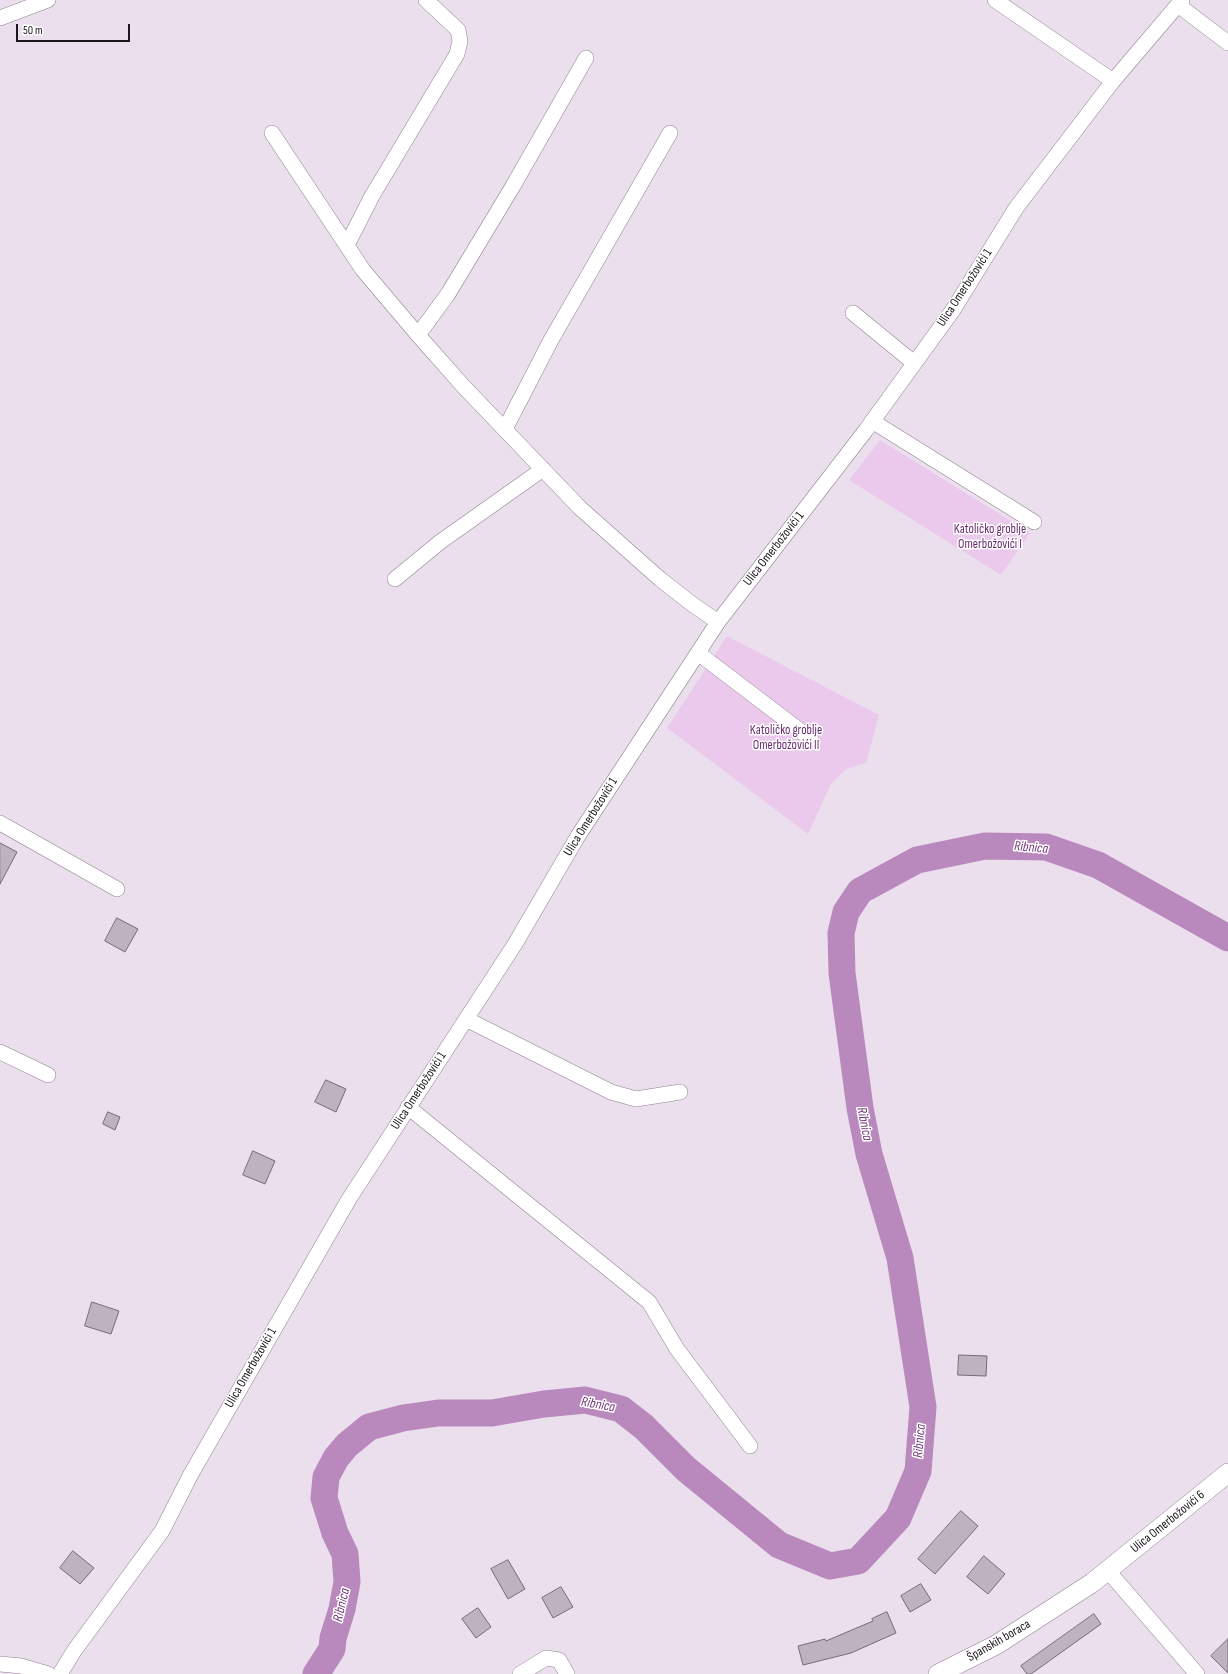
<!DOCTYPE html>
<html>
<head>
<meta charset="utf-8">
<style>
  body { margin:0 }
  #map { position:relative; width:1228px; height:1674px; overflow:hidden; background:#ecdfed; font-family:"Sofia Sans Condensed",sans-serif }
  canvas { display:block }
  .scale { position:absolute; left:16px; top:24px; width:114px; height:18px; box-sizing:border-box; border:2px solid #1b171c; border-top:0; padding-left:5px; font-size:12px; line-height:14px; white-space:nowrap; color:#1b171c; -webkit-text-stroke:3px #fff; paint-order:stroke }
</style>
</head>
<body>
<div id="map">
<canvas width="1228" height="1674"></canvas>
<div class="scale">50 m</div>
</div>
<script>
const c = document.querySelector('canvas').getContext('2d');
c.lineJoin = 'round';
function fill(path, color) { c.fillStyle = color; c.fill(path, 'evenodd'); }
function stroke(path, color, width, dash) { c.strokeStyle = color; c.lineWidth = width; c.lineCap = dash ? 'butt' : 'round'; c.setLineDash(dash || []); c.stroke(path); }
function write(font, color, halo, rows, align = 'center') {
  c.font = font + ' "Sofia Sans Condensed",sans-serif'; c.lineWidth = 3; c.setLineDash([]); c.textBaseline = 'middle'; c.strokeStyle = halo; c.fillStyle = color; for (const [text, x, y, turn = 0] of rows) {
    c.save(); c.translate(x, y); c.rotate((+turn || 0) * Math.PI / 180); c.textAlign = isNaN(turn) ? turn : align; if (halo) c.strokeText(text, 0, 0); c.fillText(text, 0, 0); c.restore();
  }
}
fill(new Path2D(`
  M 880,440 L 1030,533 L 1001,575 L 849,480 Z
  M 727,636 L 879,715 L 866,763 L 846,769 L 831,784 L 808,834 L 667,728 Z`), '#eac9ed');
stroke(new Path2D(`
  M 316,1674 L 332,1649 L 333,1638 L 342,1609 L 347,1582 L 345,1554 L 335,1533 L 324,1498 L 326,1477 L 336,1458 L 347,1445 L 369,1427 L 403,1418 L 438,1413 L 492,1413 L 544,1404 L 585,1400 L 621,1409 L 644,1427 L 686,1469 L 779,1545 L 830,1566 L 858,1561 L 898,1518 L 918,1471 L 923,1407 L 900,1258 L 869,1154 L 860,1108 L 842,973 L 841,933 L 846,912 L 860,891 L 917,860 L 985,846 L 1046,847 L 1098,865 L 1228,938`), '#b989be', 27);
const building = new Path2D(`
  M 0,843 L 17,852 L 0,884 Z
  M 117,918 L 138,929 L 125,952 L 105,941 Z
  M 326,1080 L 346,1089 L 336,1112 L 315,1102 Z
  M 108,1112 L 120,1117 L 115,1130 L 103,1124 Z
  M 253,1151 L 275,1161 L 265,1184 L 243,1175 Z
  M 92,1302 L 119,1311 L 111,1334 L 85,1326 Z
  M 959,1355 L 987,1356 L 986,1376 L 958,1375 Z
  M 961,1511 L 978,1526 L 935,1574 L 918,1559 Z
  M 73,1551 L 94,1568 L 80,1584 L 60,1568 Z
  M 984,1556 L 1005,1574 L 988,1594 L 967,1577 Z
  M 508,1560 L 525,1589 L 508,1599 L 491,1569 Z
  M 921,1584 L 931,1600 L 910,1612 L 901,1596 Z
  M 561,1587 L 573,1607 L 553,1618 L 542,1598 Z
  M 478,1608 L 491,1627 L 476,1638 L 462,1619 Z
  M 887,1612 L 896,1633 L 851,1653 L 803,1665 L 798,1646 L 825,1639 L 826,1641 L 873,1621 L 872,1619 Z
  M 1094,1614 L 1101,1624 L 1031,1674 L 1027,1674 L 1021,1666 Z
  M 1228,1639 L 1228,1673 L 1211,1656 Z`);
fill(building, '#beb2bf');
stroke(building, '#756a76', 1);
const minor = new Path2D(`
  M 995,0 L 1113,81
  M 1178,5 L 1228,43
  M 0,18 L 48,0
  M 272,133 L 363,270 L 418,335 L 464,387 L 580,508 L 660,579 L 692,604 L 718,622
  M 347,245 L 372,196 L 457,54 L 460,41 L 458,30 L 426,0
  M 853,313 L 914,363
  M 418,335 L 448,294 L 513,186 L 586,58
  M 872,421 L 1034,522
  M 505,429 L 551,340 L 670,133
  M 395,579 L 440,542 L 543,469
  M 698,653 L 811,739
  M 0,823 L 117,889
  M 466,1019 L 611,1092 L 636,1099 L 680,1092
  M 0,1052 L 48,1075
  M 408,1107 L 649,1302 L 677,1349 L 750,1446
  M 1108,1571 L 1197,1674
  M 0,1664 L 21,1666 L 48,1674
  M 60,1674 L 74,1651 L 162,1531 L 191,1474 L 349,1199 L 515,944 L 578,836 L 718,622 L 866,430 L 953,310 L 1016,208 L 1113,81 L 1182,0
  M 520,1674 L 546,1658 L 559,1660 L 567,1674`);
const major = new Path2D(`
  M 938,1674 L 996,1645 L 1092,1583 L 1228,1473`);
stroke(minor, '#8e828f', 16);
stroke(major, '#8e828f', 20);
stroke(minor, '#fff', 15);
stroke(major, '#fff', 19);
write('13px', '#1b171c', '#fff', [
  ["Ulica Omerbožovići 1",965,288,-57],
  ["Ulica Omerbožovići 1",774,549,-52],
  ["Ulica Omerbožovići 1",591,817,-58],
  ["Ulica Omerbožovići 1",419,1091,-57],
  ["Ulica Omerbožovići 1",251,1368,-60],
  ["Ulica Omerbožovići 6",1168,1522,-39],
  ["Španskih boraca",999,1641,-30]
]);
write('13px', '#682d6f', '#fff', [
  ["Katoličko groblje",990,530],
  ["Omerbožovići I",990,545],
  ["Katoličko groblje",786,731],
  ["Omerbožovići II",786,746]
]);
write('italic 14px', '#713678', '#fff', [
  ["Ribnica",1031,848,5],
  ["Ribnica",864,1124,79],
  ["Ribnica",598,1405,10],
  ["Ribnica",920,1441,-85],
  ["Ribnica",342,1605,-77]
]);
</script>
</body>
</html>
